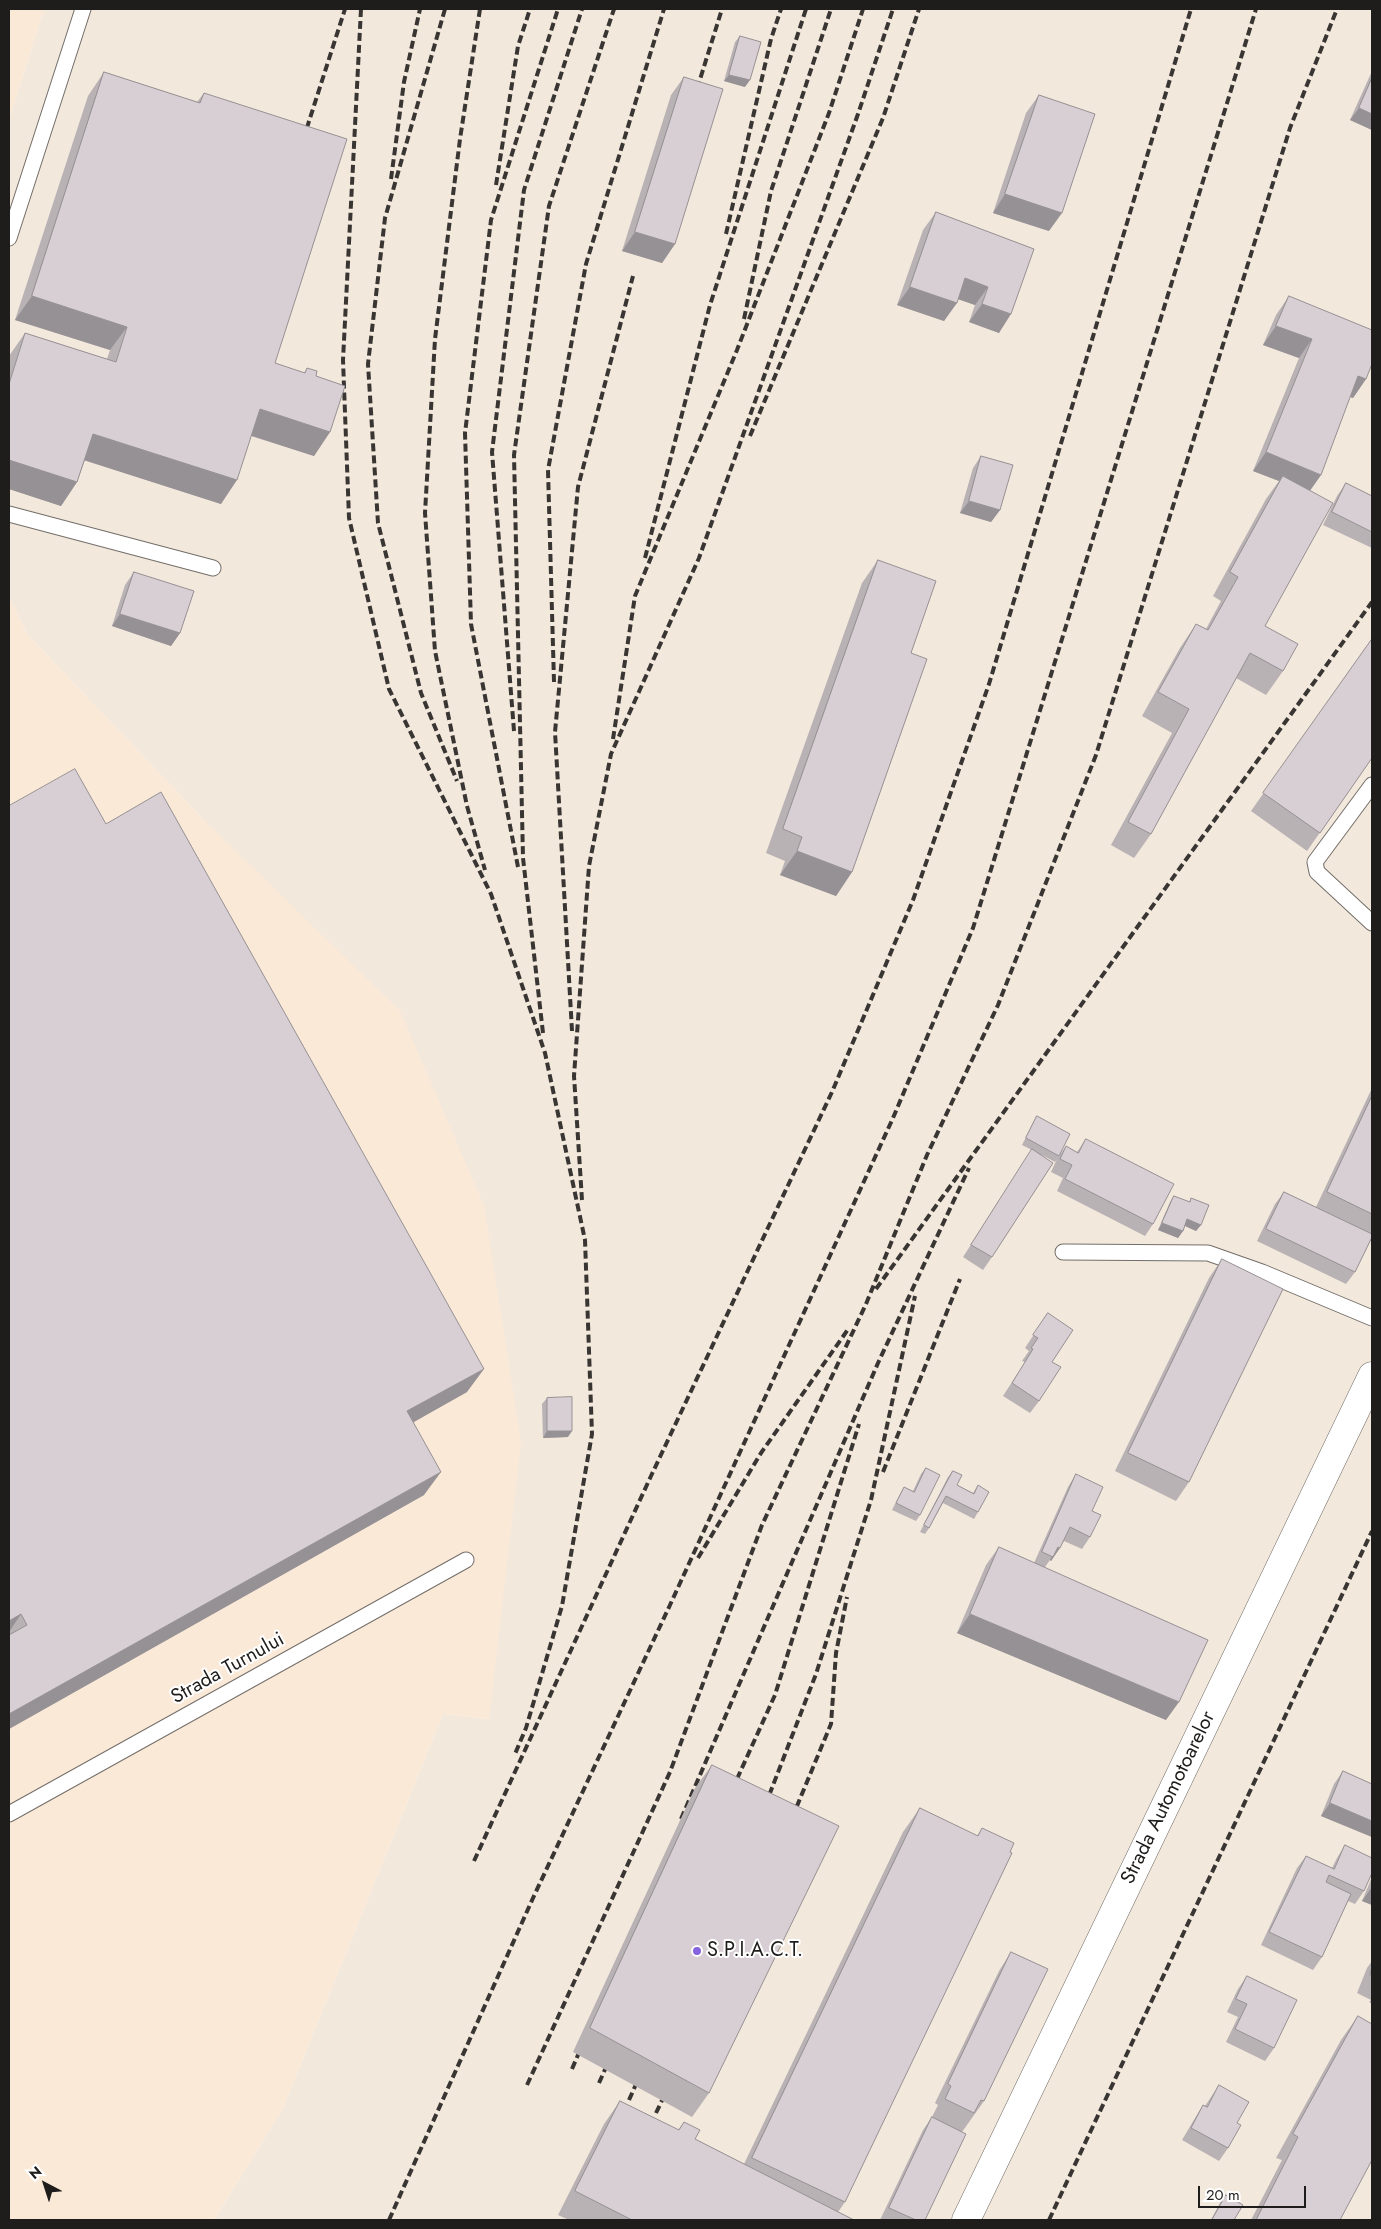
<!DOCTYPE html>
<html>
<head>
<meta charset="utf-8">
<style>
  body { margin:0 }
  #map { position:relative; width:1381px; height:2229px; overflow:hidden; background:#fbf5ef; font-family:Jost,sans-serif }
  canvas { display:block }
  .frame { position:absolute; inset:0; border:10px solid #1f1d1b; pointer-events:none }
  .north { position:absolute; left:20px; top:2159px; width:50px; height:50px; -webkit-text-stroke:4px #fff; paint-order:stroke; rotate:320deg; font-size:14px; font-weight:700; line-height:20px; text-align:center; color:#1f1d1b }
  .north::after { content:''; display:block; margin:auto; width:18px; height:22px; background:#1f1d1b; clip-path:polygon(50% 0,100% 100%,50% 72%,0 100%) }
  .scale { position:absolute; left:1198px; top:2186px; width:108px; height:22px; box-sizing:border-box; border:2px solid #1f1d1b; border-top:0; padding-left:6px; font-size:15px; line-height:18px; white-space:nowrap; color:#1f1d1b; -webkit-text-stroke:4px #fff; paint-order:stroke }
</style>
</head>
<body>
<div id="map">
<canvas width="1381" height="2229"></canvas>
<div class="frame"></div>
<div class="north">N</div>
<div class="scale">20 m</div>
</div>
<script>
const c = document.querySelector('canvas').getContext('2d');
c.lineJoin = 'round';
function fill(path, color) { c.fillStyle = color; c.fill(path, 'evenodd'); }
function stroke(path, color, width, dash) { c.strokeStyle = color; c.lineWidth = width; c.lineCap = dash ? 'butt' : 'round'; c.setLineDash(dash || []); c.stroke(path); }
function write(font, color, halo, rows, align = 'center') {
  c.font = font + ' Jost,sans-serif'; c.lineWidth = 4; c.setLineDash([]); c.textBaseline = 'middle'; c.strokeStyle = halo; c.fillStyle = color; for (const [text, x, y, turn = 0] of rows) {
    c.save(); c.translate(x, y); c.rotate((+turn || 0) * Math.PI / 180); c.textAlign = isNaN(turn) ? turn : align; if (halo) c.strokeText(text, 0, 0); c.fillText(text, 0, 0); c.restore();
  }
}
fill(new Path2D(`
  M 44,9 L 1372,9 L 1372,2220 L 214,2220 L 283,2108 L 443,1714 L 489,1719 L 203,819 L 27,634 L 9,596 L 9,120 Z`), '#f3e8dc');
fill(new Path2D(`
  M 9,9 L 44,9 L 9,120 Z
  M 9,596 L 27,634 L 203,819 L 400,1011 L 484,1206 L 521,1442 L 489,1719 L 443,1714 L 283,2108 L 214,2220 L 9,2220 Z`), '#fbe9d8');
const service = new Path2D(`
  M 9,238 L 83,9
  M 9,514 L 213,568
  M 1372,785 L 1315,862 L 1317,872 L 1372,923
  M 1063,1252 L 1208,1253 L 1262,1272 L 1372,1318
  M 9,1814 L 466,1560`);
const minor = new Path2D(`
  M 966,2220 L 1372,1376`);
stroke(service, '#736e69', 17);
stroke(minor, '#736e69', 29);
stroke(service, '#fff', 15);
stroke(minor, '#fff', 28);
stroke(new Path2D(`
  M 361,9 L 343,360 L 349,518 L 389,689 L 491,894 L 545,1053 L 585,1240 L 592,1434 L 562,1606 L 526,1728 L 515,1754
  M 445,9 L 385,218 L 368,364 L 378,523 L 421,693 L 457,781
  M 480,9 L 460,139 L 435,339 L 425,513 L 435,651 L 467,806 L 485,870
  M 697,89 L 722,9
  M 303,140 L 345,9
  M 391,179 L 404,82 L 420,9
  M 496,185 L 518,46 L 530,9
  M 726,234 L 771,39 L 781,9
  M 744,319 L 771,191 L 831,9
  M 750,436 L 883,118 L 919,9
  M 645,558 L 710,305 L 806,9
  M 554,682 L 548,470 L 586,264 L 664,9
  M 514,731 L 492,452 L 524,190 L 582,9
  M 613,739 L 635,596 L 737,350 L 829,113 L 863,9
  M 518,867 L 471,624 L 465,433 L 491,220 L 558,9
  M 572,1031 L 555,732 L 578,487 L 633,276
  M 543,1033 L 523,858 L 514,455 L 549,206 L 614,9
  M 582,1200 L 574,1076 L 589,866 L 611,754 L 699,558 L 858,114 L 893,9
  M 876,1289 L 1372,602
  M 883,1472 L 960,1279
  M 698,1558 L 761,1453 L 849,1328
  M 732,1790 L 775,1695 L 859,1424
  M 765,1806 L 816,1674 L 871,1500 L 915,1296
  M 792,1818 L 831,1724 L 836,1653 L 847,1597
  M 681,1819 L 878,1363 L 969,1168
  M 474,1861 L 651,1476 L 832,1092 L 913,900 L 989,684 L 1191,9
  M 572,2069 L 584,2041
  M 599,2083 L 611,2056
  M 527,2085 L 670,1772 L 762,1525 L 866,1304 L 927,1155 L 998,1005 L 1096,755 L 1290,128 L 1337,9
  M 629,2100 L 641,2073
  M 656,2113 L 668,2088
  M 389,2220 L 533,1898 L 670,1605 L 893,1118 L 973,928 L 1256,9
  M 1049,2220 L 1372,1531`), '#383533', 4, [8, 4]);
fill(new Path2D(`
  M 740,36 L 745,87 L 724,81 L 735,42 Z
  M 1372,71 L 1372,130 L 1350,120 Z
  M 104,72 L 197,102 L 204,93 L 275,363 L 304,373 L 307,368 L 316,376 L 330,432 L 314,456 L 251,436 L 221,504 L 85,460 L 77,482 L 61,506 L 9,489 L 9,356 L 25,333 L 107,359 L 110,350 L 15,320 L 88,96 Z
  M 684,77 L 675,244 L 662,263 L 622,251 L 671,95 Z
  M 1039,95 L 1049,231 L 993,213 L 1026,113 Z
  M 936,212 L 1034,249 L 999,333 L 969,322 L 975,305 L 958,299 L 944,321 L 897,305 L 923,230 Z
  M 1289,296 L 1366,379 L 1353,398 L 1350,397 L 1321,475 L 1310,491 L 1265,626 L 1283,671 L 1266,695 L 1236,678 L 1151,834 L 1134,858 L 1111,845 L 1172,733 L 1142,716 L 1180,648 L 1196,624 L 1206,629 L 1221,601 L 1213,596 L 1266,499 L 1279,481 L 1253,471 L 1299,358 L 1263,345 L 1276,315 Z
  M 981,456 L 1000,510 L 991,522 L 960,513 L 973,468 Z
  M 1346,483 L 1372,496 L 1372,548 L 1323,525 L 1337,496 Z
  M 878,560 L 911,653 L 852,872 L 836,896 L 780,875 L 785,861 L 766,853 L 862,583 Z
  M 134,572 L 180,633 L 171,646 L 112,626 L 125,585 Z
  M 1372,639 L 1372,758 L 1307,851 L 1251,811 Z
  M 9,806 L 106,824 L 467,1392 L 413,1422 L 424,1495 L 9,1729 Z
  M 1372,1088 L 1372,1238 L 1355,1272 L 1346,1284 L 1257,1241 L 1275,1204 L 1284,1192 L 1316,1207 Z
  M 1037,1116 L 1059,1156 L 1055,1162 L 1042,1155 L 992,1257 L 983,1270 L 963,1257 L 1032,1150 L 1022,1145 L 1033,1123 Z
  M 1086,1139 L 1153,1224 L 1145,1236 L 1057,1191 L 1063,1178 L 1051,1172 L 1057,1159 L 1066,1146 L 1077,1152 Z
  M 1174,1196 L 1189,1202 L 1191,1198 L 1201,1225 L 1196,1231 L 1185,1226 L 1183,1231 L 1178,1238 L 1158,1230 L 1170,1202 Z
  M 1222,1259 L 1189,1482 L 1176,1501 L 1115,1471 L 1209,1278 Z
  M 1048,1313 L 1052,1362 L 1039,1401 L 1030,1413 L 1003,1396 L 1025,1362 L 1022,1361 L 1029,1351 L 1025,1348 Z
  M 547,1398 L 568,1437 L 543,1438 L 542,1404 Z
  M 926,1468 L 920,1515 L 916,1521 L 892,1510 L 900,1494 L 904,1487 L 913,1491 L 921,1474 Z
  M 953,1471 L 957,1485 L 973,1493 L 978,1485 L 978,1512 L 974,1519 L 943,1503 L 929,1528 L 925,1534 L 920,1532 L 948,1477 Z
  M 1076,1474 L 1092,1511 L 1090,1537 L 1082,1549 L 1064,1541 L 1051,1561 L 1050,1560 L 1045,1567 L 1166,1720 L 957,1633 L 986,1565 L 999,1547 L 1034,1563 L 1068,1487 Z
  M 712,1765 L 709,2093 L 692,2117 L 573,2052 L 695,1788 Z
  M 1343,1771 L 1372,1784 L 1372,1837 L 1321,1816 L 1334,1784 Z
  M 920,1808 L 977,1836 L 982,1828 L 845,2202 L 838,2212 L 854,2220 L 569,2220 L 558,2215 L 604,2124 L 620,2101 L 678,2130 L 684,2122 L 695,2139 L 744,2164 L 903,1832 Z
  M 1345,1845 L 1364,1891 L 1355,1904 L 1348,1901 L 1322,1957 L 1313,1970 L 1261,1945 L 1297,1868 L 1306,1856 L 1332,1868 L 1337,1858 Z
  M 1372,1877 L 1372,1905 L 1362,1901 Z
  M 1011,1952 L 984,2101 L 962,2132 L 925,2220 L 880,2220 L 923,2130 L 932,2117 L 938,2105 L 935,2103 L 999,1971 Z
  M 1372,1961 L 1372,2004 L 1369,2002 L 1371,2000 L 1357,1993 L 1367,1968 Z
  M 1247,1976 L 1274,2048 L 1265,2061 L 1226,2042 L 1238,2017 L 1227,2012 L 1238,1989 Z
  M 1358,2016 L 1360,2181 L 1340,2220 L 1251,2220 L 1282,2160 L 1276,2158 L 1341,2040 Z
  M 1219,2085 L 1237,2123 L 1228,2148 L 1219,2161 L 1182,2140 L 1195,2118 L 1203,2105 L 1205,2106 Z
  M 1226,2195 L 1234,2220 L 1211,2220 L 1221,2201 Z`), '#b9b2b5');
fill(new Path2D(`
  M 729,75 L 750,80 L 745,87 L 724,81 Z
  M 1359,108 L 1372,114 L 1372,130 L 1350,120 Z
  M 1005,194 L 1062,213 L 1049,231 L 993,213 Z
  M 635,232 L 675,244 L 662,263 L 622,251 Z
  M 965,278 L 988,287 L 975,305 L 952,297 Z
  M 910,287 L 957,303 L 944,321 L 897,305 Z
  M 32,296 L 127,327 L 110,350 L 15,320 Z
  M 982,304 L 1011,314 L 999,333 L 969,322 Z
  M 1276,326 L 1312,339 L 1299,358 L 1263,345 Z
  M 1358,376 L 1366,379 L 1353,398 L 1345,395 Z
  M 260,409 L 330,432 L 314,456 L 243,433 Z
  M 93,434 L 237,480 L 221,504 L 77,458 Z
  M 1266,452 L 1321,475 L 1308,493 L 1283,476 L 1279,481 L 1253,471 Z
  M 9,460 L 77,482 L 61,506 L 9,489 Z
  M 969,501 L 1000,510 L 991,522 L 960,513 Z
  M 120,614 L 180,633 L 171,646 L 112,626 Z
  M 797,851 L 852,872 L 836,896 L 780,875 Z
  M 1187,1219 L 1201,1225 L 1196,1231 L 1183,1225 Z
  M 1162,1223 L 1183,1231 L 1178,1238 L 1158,1230 Z
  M 484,1369 L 467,1392 L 391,1435 L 407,1411 Z
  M 547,1431 L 572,1431 L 568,1437 L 543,1438 Z
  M 441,1472 L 424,1495 L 9,1729 L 9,1714 Z
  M 1058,1547 L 1060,1548 L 1051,1561 L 1050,1560 Z
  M 21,1614 L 9,1632 L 9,1621 Z
  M 970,1614 L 1179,1702 L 1166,1720 L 957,1633 Z
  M 1330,1803 L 1372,1821 L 1372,1837 L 1321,1816 Z
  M 1372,1887 L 1372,1905 L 1362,1901 Z`), '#969194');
const building = new Path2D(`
  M 740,36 L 761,42 L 750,80 L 729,75 Z
  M 104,72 L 200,103 L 204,93 L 347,139 L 275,363 L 305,373 L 307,368 L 317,371 L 316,376 L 345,386 L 330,432 L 260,409 L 237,480 L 93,434 L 77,482 L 9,460 L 9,384 L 25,333 L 116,362 L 127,327 L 32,296 Z
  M 684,77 L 723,89 L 675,244 L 635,232 Z
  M 1372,78 L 1372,114 L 1359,108 Z
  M 1039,95 L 1095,114 L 1062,213 L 1005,194 Z
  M 936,212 L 1034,249 L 1011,314 L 982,304 L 988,287 L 965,278 L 957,303 L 910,287 Z
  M 1289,296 L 1372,330 L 1372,364 L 1366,379 L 1358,376 L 1321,475 L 1266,452 L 1312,339 L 1276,326 Z
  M 981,456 L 1013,465 L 1000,510 L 969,501 Z
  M 1283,476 L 1333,503 L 1265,626 L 1298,644 L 1283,671 L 1250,653 L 1151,834 L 1128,822 L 1189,709 L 1158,692 L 1196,624 L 1208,630 L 1238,577 L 1230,572 Z
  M 1346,483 L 1372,496 L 1372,532 L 1332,512 Z
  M 878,560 L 936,581 L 911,653 L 927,659 L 852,872 L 797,851 L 802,837 L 783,829 Z
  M 134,572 L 194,591 L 180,633 L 120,614 Z
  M 1372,639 L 1372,758 L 1320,833 L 1263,793 Z
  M 75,769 L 106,824 L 161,792 L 484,1369 L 407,1411 L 441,1472 L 9,1714 L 9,1635 L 27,1625 L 21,1614 L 9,1621 L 9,806 Z
  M 1372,1096 L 1372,1214 L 1327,1192 Z
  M 1037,1116 L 1070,1134 L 1059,1156 L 1026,1138 Z
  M 1086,1139 L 1174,1184 L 1153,1224 L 1065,1179 L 1072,1165 L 1060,1159 L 1066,1146 L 1078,1153 Z
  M 1032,1149 L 1053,1163 L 992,1257 L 971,1245 Z
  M 1284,1192 L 1372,1234 L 1372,1237 L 1355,1272 L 1266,1229 Z
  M 1174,1196 L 1190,1202 L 1191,1198 L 1209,1205 L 1201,1225 L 1187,1219 L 1183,1231 L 1162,1223 Z
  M 1222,1259 L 1283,1289 L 1189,1482 L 1128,1453 Z
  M 1048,1313 L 1073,1330 L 1052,1362 L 1061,1367 L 1039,1401 L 1012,1383 L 1033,1349 L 1031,1348 L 1038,1338 L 1033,1335 Z
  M 572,1397 L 572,1431 L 547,1431 L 547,1398 Z
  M 926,1468 L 940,1475 L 920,1515 L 896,1503 L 904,1487 L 914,1492 Z
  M 953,1471 L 962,1475 L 957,1485 L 974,1494 L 978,1485 L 989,1492 L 978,1512 L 946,1496 L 929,1528 L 924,1525 Z
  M 1076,1474 L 1103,1487 L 1092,1511 L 1101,1515 L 1090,1537 L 1070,1527 L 1060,1548 L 1058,1547 L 1053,1557 L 1042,1552 Z
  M 999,1547 L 1208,1640 L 1179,1702 L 970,1614 Z
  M 712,1765 L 839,1826 L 709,2093 L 590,2028 Z
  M 1343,1771 L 1372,1784 L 1372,1821 L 1330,1803 Z
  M 920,1808 L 978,1836 L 982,1828 L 1014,1843 L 1010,1852 L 1012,1853 L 845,2202 L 752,2158 Z
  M 1345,1845 L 1372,1858 L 1372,1873 L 1364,1891 L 1329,1875 L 1326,1882 L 1351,1894 L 1322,1957 L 1269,1932 L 1306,1856 L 1334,1869 Z
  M 1011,1952 L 1048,1969 L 984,2101 L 981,2100 L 974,2113 L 945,2099 L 951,2086 L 948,2084 Z
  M 1372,1968 L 1372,1976 L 1370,1975 Z
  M 1247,1976 L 1297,2000 L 1274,2048 L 1235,2029 L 1247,2004 L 1236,1999 Z
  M 1358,2016 L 1372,2024 L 1372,2160 L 1340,2220 L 1256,2220 L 1298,2137 L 1293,2134 Z
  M 1219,2085 L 1249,2102 L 1237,2123 L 1241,2125 L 1228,2148 L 1191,2128 L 1203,2105 L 1207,2107 Z
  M 620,2101 L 679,2130 L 684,2122 L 700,2130 L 695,2139 L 854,2220 L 632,2220 L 575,2191 Z
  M 932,2117 L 966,2134 L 925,2220 L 916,2220 L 889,2208 Z
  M 1226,2195 L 1243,2205 L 1234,2220 L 1212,2220 Z`);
fill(building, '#d7cfd3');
stroke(building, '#969194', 1);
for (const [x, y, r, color] of [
  [697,1951,5,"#8664df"]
]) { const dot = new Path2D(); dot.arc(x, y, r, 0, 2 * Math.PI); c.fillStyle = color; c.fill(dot); stroke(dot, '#fff', 2); }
write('20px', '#1f1d1b', '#fff', [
  ["Strada Turnului",228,1669,-29],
  ["Strada Automotoarelor",1169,1798,-64]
]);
write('20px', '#1f1d1b', '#fff', [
  ["S.P.I.A.C.T.",707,1951]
], 'left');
</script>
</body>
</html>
